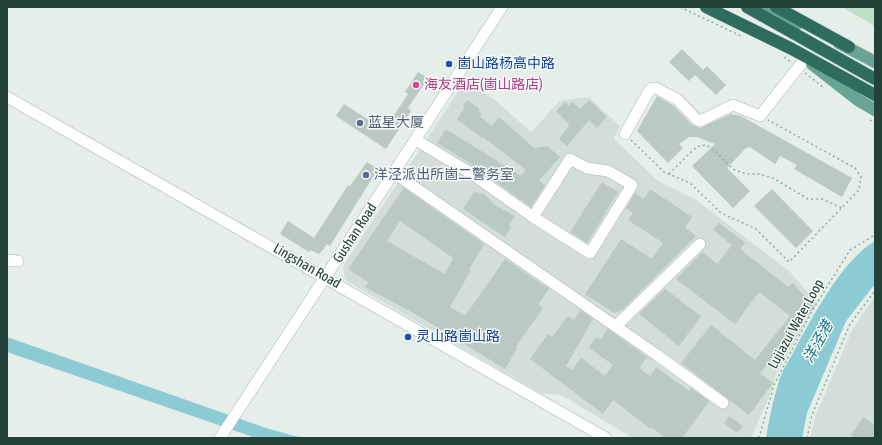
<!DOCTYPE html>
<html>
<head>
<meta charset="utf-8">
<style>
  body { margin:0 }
  #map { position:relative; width:882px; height:445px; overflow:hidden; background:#e5eee9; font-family:"Asap Condensed",sans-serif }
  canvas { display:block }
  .frame { position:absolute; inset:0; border:8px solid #234138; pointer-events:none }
</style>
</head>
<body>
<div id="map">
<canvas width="882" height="445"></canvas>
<div class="frame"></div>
</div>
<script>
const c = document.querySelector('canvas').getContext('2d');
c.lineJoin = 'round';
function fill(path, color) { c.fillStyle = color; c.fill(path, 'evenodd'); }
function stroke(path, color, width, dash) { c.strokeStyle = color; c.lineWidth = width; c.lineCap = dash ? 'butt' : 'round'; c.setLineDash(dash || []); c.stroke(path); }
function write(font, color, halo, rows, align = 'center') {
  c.font = font + ' "Asap Condensed","Noto Sans SC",sans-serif'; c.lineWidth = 3; c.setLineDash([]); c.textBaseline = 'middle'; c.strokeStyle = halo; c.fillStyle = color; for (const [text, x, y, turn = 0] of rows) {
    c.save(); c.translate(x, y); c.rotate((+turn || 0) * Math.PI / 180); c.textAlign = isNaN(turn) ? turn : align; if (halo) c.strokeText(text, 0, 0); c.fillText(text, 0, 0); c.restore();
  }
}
fill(new Path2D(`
  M 465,81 L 495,100 L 531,132 L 560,101 L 589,97 L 620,126 L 614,139 L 658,181 L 696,200 L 789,271 L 817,303 L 775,376 L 774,385 L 751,438 L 633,438 L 561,395 L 540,393 L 345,280 L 343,266 Z
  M 875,296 L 875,438 L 810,438 L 815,417 L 852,330 Z`), '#d3ded8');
fill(new Path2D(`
  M 842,7 L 875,7 L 875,26 Z`), '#bddfc5');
fill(new Path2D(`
  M 875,241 L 875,284 L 846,321 L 807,413 L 802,438 L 766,438 C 769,419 773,400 779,381 C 782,371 789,361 794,351 C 812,318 842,260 875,241 Z
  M 7,337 L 266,428 L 302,438 L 256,438 L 7,352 Z`), '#8ccbd3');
fill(new Path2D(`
  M 682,49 L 703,70 L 707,66 L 726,85 L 716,95 L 695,75 L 689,81 L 669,62 Z
  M 418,72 L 428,78 L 408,108 L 411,111 L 386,149 L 336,116 L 344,104 L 384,130 L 408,94 L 405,92 Z
  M 657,96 L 674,106 L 691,124 L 700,128 L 731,114 L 741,116 L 852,178 L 842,197 L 794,169 L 797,165 L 780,156 L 775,164 L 750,147 L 746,148 L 727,168 L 750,191 L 733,208 L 692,166 L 715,144 L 697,137 L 689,137 L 679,144 L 683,148 L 668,163 L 637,131 Z
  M 467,100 L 480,109 L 478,111 L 482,114 L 480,117 L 492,126 L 499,117 L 534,148 L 547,146 L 560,157 L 539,181 L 545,185 L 531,207 L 496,182 L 497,180 L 437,143 L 446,129 L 521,176 L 526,170 L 483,137 L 482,138 L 457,119 L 465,108 L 463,106 Z
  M 589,100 L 607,117 L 597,128 L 589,120 L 567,146 L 559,139 L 569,126 L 568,125 L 569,124 L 556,111 L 565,102 L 569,106 L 572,102 L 580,109 Z
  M 367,162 L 378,169 L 330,246 L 327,244 L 321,252 L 319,254 L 310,250 L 309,252 L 280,234 L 288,221 L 314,238 L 348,185 L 350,186 Z
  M 602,182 L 618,192 L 587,243 L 570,232 Z
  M 404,188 L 484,244 L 469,269 L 471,270 L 450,307 L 465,316 L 505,259 L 549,289 L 538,304 L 543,308 L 515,348 L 517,349 L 505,369 L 417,315 L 365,287 L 368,282 L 348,269 ZM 400,221 L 453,258 L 445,274 L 387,241 Z
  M 650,189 L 692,217 L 685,228 L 696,236 L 622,310 L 614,313 L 585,294 L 621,239 L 652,259 L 663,243 L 628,220 L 633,213 L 626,208 L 635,193 L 644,199 Z
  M 772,189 L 813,231 L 796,248 L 754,206 Z
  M 474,192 L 484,194 L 495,205 L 515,216 L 509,225 L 511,227 L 505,237 L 463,209 Z
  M 719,223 L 745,243 L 740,249 L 788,287 L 793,283 L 814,307 L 760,373 L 773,383 L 749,415 L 681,363 L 711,325 L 755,360 L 790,316 L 759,292 L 735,324 L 676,279 L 702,252 L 717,264 L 732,245 L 713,230 Z
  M 665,289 L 701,316 L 679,346 L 639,314 Z
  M 580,310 L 593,319 L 566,366 L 572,370 L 581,358 L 605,376 L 613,365 L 589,348 L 596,337 L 600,340 L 608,329 L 647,357 L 639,368 L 650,376 L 656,367 L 689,391 L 691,388 L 709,401 L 682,438 L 666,438 L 651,427 L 651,429 L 613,400 L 603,414 L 530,359 L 548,334 L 552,337 L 568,316 L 574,320 Z
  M 729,416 L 743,426 L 737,433 L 724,423 Z
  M 863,417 L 875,425 L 875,438 L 856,438 L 851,435 Z`), '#bac9c2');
const minor = new Path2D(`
  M 7,97 L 606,438
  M 625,134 L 649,91 L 652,88 L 656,88 L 678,100 L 696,119 L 700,121 L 733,105 L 760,116 L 805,59
  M 416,140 L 472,174 L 533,217 L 590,253 L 632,185 L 608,171 L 587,168 L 570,159 L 533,217
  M 394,173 L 657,355 L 723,403
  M 7,260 L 18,261
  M 616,326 L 700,244
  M 220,438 L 502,7`);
const major = new Path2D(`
  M 763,7 L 797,24
  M 839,43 L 875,62
  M 812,64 L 858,100 L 875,110`);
const highway = new Path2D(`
  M 706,7 L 792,49 L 875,95
  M 747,7 L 875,79
  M 776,7 L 849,47`);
stroke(minor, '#a7b7b0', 12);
stroke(major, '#c1cac7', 13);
stroke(highway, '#c1cac7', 13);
stroke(new Path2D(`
  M 680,7 L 743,37
  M 784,57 L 791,62
  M 805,73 L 824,88
  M 870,120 L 875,123
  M 631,140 L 664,172 L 690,183 L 721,213 L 756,229 L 789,262 L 859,190 L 861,177 L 855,168 L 768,120
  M 669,174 L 693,150 L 699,146 L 706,145 L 714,150 L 733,169 L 746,174 L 759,174 L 773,178 L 808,199 L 822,199 L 842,208
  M 759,438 L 774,385 L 812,311 L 850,250 L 875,235
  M 807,438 L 812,415 L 850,324 L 875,291`), '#85b2a2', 1.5, [2, 3]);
stroke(minor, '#fff', 11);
stroke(major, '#68a493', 12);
stroke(highway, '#2e6d5e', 12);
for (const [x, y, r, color] of [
  [449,64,4,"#1a4fb4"],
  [416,85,4,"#d1479c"],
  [360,123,4,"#5c6f8a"],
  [366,175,4,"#5c6f8a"],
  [408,337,4,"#1a4fb4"]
]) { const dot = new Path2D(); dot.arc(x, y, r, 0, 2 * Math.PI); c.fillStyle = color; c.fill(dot); stroke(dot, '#f5faf8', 1.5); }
write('14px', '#164399', '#f5faf8', [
  ["崮山路杨高中路",457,64],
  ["灵山路崮山路",416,337]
], 'left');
write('14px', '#b23c85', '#f5faf8', [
  ["海友酒店(崮山路店)",424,85]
], 'left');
write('14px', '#4e5e75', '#f5faf8', [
  ["蓝星大厦",368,123],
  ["洋泾派出所崮二警务室",374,175]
], 'left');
write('14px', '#234138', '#f5faf8', [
  ["Gushan Road",355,233,-57],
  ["Lingshan Road",307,266,30],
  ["Lujiazui Water Loop",796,324,-61]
]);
write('italic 15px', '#1b717e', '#f5faf8', [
  ["洋泾港",818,342,-61]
]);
</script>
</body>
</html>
